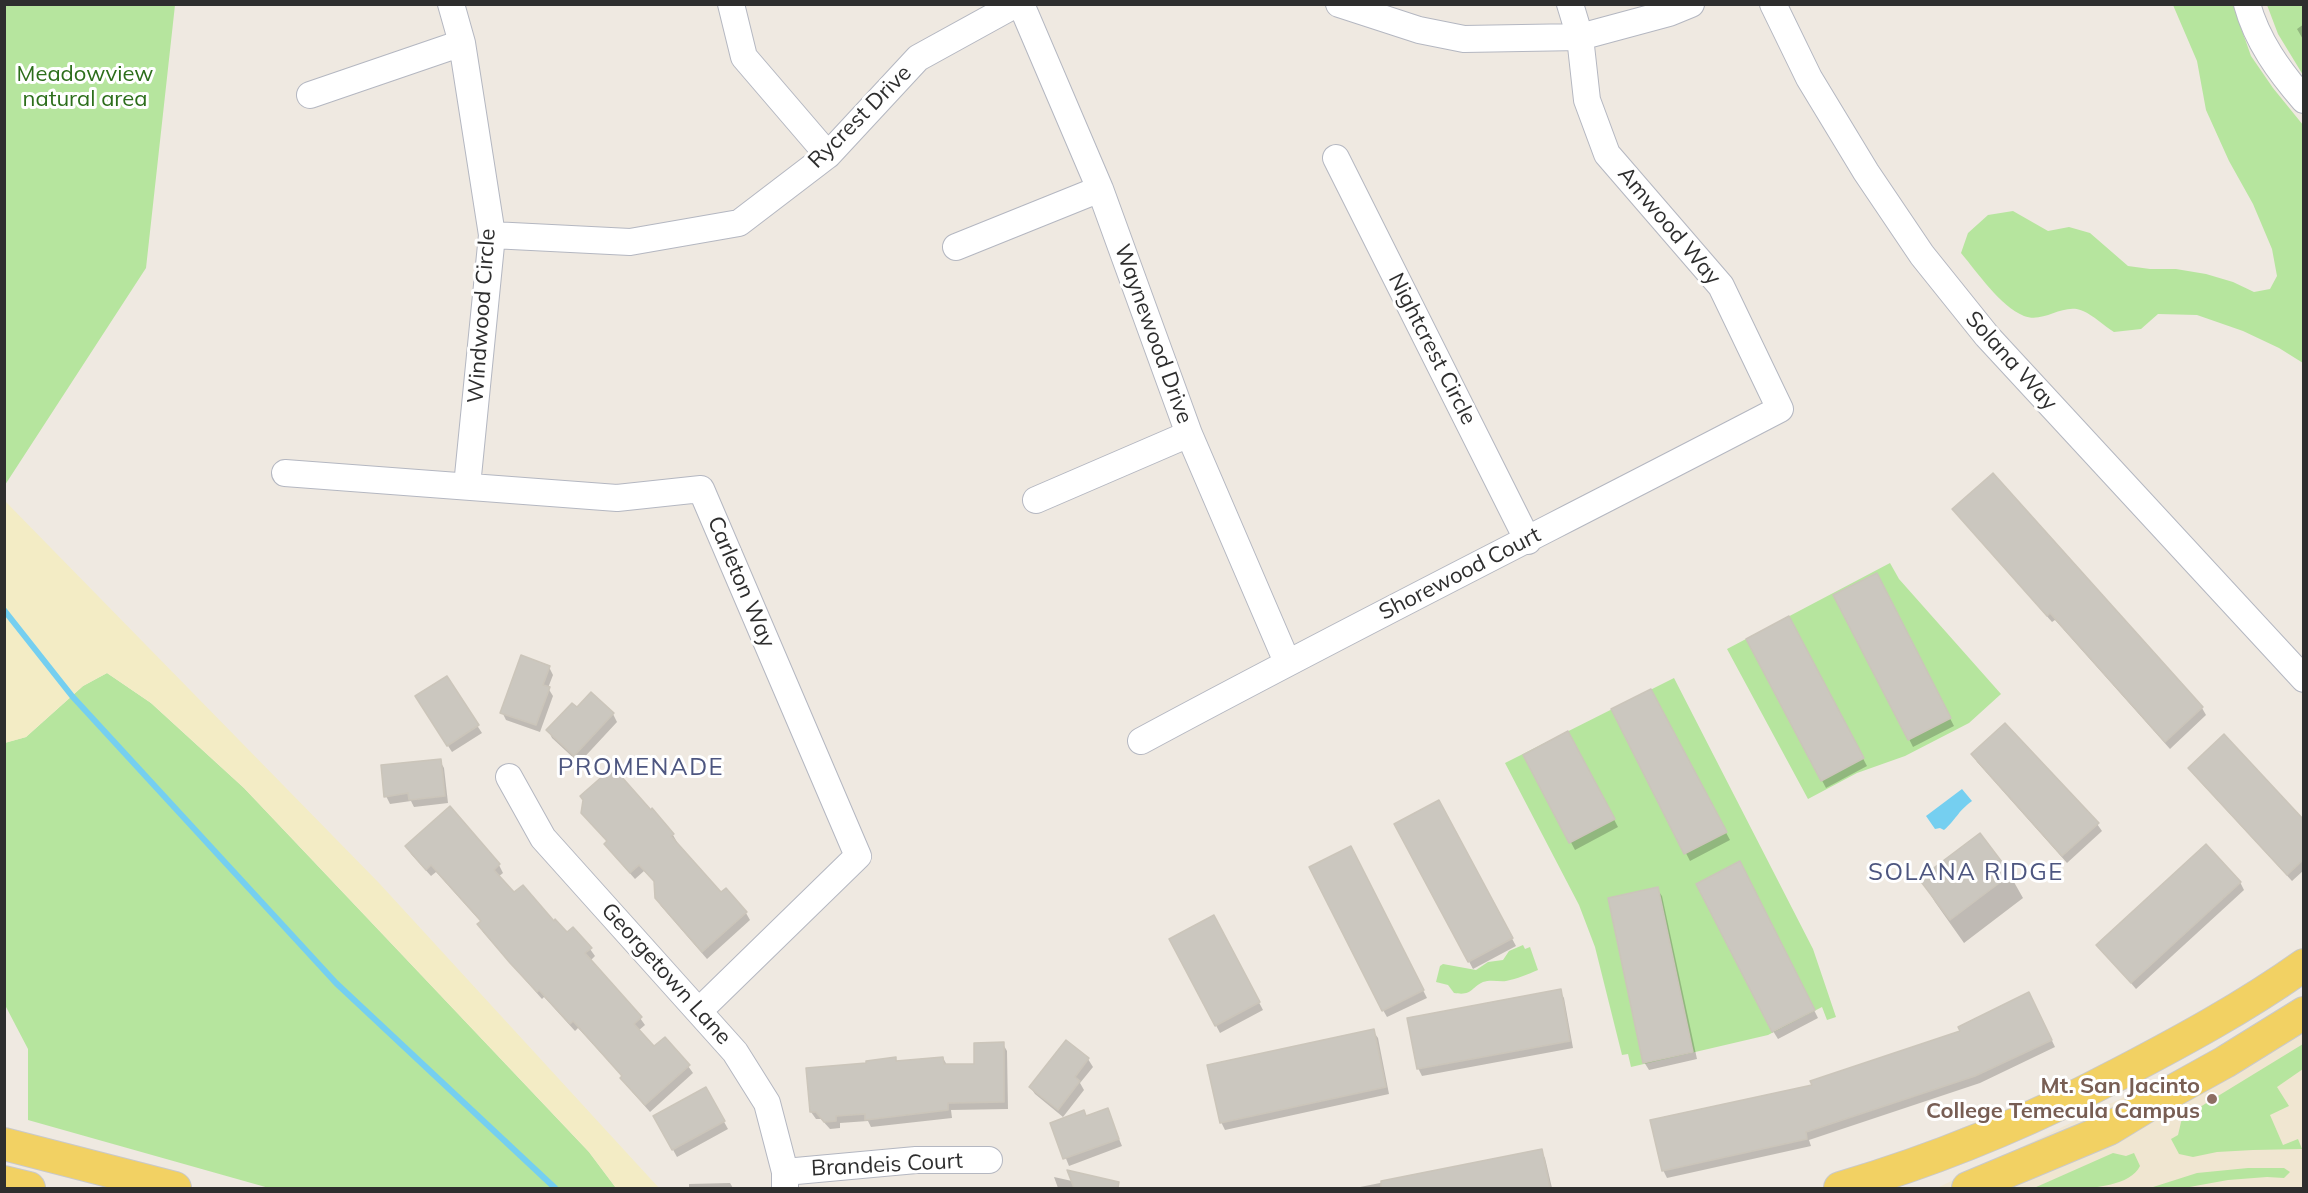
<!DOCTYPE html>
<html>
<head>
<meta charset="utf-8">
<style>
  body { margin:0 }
  #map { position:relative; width:2308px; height:1193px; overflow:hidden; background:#efe9e1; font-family:Mulish,sans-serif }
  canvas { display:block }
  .frame { position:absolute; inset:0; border:6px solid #2e2e2e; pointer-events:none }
</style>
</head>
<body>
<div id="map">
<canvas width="2308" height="1193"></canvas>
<div class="frame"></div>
</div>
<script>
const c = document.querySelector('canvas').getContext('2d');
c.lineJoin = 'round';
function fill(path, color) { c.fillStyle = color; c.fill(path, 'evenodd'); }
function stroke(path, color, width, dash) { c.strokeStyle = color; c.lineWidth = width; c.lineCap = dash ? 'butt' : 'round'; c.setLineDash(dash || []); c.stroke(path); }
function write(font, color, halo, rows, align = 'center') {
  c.font = font + ' Mulish,sans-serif'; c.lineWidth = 6; c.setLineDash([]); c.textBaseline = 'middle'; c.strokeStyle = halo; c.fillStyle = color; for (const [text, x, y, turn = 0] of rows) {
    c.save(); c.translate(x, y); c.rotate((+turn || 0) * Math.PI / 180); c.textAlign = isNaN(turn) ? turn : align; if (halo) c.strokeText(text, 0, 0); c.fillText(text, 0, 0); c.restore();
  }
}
fill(new Path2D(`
  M 2303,1010 L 2303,1188 L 1937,1188 Z`), '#f0e6d1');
fill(new Path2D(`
  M 5,4 L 175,5 L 146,268 L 5,485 Z
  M 2173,5 L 2233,5 L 2251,56 L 2273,88 L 2303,125 L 2303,363 L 2279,348 L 2243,331 L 2197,315 L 2158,314 L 2141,329 L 2114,332 C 2104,326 2093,315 2083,311 C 2063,302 2044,324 2024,316 C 2000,306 1978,273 1961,253 L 1968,233 L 1988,215 L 2013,211 L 2048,231 L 2069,227 L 2090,233 L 2128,266 L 2150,269 L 2176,269 L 2206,274 L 2233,282 L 2254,292 L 2270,289 L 2277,276 L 2272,249 L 2253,204 L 2229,161 L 2206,110 L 2197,61 Z
  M 2267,5 L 2303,5 L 2303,75 L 2278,34 Z
  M 1890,563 L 1899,579 L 2001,694 L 1969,723 L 1905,756 L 1857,773 L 1808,799 L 1727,649 Z
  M 107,673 L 151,703 L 244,788 L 589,1152 L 616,1188 L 269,1188 L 28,1120 L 28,1049 L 5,1005 L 4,743 L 26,737 L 83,686 Z
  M 1674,678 L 1813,949 L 1836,1017 L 1827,1020 L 1822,1007 L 1768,1035 L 1631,1067 L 1628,1054 L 1622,1055 L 1595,947 L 1579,905 L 1505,763 Z
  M 1523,945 L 1525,949 L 1530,947 L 1538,970 C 1528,974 1517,979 1506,981 C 1499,982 1491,979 1483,982 C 1470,988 1473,996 1454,993 L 1448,985 L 1436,982 L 1440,966 L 1443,964 L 1476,970 L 1488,962 L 1503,960 L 1509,951 Z
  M 2303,1044 L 2303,1069 L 2277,1087 L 2289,1106 L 2270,1115 L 2283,1145 L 2298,1139 L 2302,1149 L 2253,1150 L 2217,1152 L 2193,1157 L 2179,1154 L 2171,1139 L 2178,1135 L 2182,1118 Z
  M 2113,1153 L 2126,1156 L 2134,1153 L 2140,1166 C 2127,1193 2062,1189 2034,1188 Z
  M 2248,1168 L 2284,1168 L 2290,1172 L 2284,1178 L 2267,1177 L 2228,1180 L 2184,1188 L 2150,1188 L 2197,1173 Z`), '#b6e59e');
fill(new Path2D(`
  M 4,500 L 379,883 L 659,1188 L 616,1188 L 589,1152 L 244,788 L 151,703 L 107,673 L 83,686 L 26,737 L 5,743 Z`), '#f3ecc5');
fill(new Path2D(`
  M 1962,789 L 1972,801 C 1957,812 1956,820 1944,830 L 1940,828 L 1935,829 L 1926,816 Z`), '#75cff0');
fill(new Path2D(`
  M 2304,24 L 2304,41 L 2297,29 Z
  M 1993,475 L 2202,708 L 2206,715 L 2170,749 L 2055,620 L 2052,622 L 1959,517 L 1954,510 Z
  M 1880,582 L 1954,726 L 1913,747 L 1909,739 Z
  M 1789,618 L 1867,766 L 1826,788 L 1748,640 Z
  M 549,667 L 553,675 L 548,688 L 553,696 L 540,732 L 506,720 L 502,712 Z
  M 446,678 L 482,733 L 452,752 L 421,704 Z
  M 1650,691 L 1730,840 L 1690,861 L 1613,710 Z
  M 577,710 L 613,714 L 617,722 L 579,763 L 552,738 L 548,730 Z
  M 1572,740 L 1618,827 L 1575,850 L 1525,755 Z
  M 1973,755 L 2097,824 L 2102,831 L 2067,863 L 1977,762 Z
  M 440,761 L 444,768 L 448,803 L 414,807 L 411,801 L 390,804 L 386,796 Z
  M 2190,768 L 2304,823 L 2304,870 L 2292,881 L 2194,775 Z
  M 1439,802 L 1516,946 L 1473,969 L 1396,824 Z
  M 450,808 L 499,865 L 503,873 L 498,877 L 514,894 L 567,934 L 590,949 L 595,956 L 590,961 L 640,1018 L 645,1025 L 638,1031 L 654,1049 L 688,1066 L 693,1073 L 650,1112 L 626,1085 L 623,1077 L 578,1028 L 575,1031 L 544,997 L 542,999 L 483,932 L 479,925 L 481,922 L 436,872 L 431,876 L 411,854 L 407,846 Z
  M 583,813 L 673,835 L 677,842 L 675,843 L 721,894 L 746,913 L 750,920 L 707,959 L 661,906 L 656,898 L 656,884 L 644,871 L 635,879 L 610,851 L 606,844 L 608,843 Z
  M 1980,835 L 2010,875 L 2023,898 L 1964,943 L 1935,902 L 1921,879 Z
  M 1355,855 L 1427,998 L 1387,1017 L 1383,1010 Z
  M 1744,870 L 1818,1018 L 1778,1039 L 1773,1031 Z
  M 2240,882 L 2244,890 L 2136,989 L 2098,945 Z
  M 1657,889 L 1662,896 L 1697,1059 L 1649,1070 L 1644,1062 Z
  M 1218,924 L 1263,1010 L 1220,1033 L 1171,940 Z
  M 1560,991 L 1564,998 L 1573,1048 L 1422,1076 L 1418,1068 Z
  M 2033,1001 L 2055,1047 L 1980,1083 L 1809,1140 L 1811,1146 L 1667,1178 L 1663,1170 Z
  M 1373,1031 L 1378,1038 L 1389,1094 L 1225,1130 L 1221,1122 Z
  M 1066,1042 L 1088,1059 L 1093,1067 L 1080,1083 L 1084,1090 L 1063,1117 L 1035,1094 L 1030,1087 Z
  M 1003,1044 L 1007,1051 L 1008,1109 L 951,1110 L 952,1118 L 871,1127 L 868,1121 L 840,1123 L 840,1128 L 830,1129 L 821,1119 L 816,1119 L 811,1112 L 868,1064 L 895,1059 L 897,1063 L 943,1058 L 947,1065 L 975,1065 Z
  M 706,1089 L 728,1129 L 677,1157 L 655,1117 Z
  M 1107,1110 L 1122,1146 L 1069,1166 L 1052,1124 L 1087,1118 Z
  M 1541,1151 L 1545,1158 L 1552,1188 L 1355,1188 Z
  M 1054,1177 L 1072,1181 L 1108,1181 L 1112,1188 L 1058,1188 Z
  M 730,1183 L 733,1188 L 689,1188 L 689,1184 Z`), '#0003');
stroke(new Path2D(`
  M 4,610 L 72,696 L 336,983 L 555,1188`), '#75cff0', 6);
const building = new Path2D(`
  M 1993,473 L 2203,707 L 2165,742 L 2050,613 L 2047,616 L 1952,509 Z
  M 1877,573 L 1951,718 L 1908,740 L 1833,595 Z
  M 1789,616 L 1864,758 L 1821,781 L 1746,639 Z
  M 521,655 L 550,666 L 543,685 L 550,687 L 536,725 L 500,713 Z
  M 447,676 L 479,725 L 447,746 L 415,696 Z
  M 1651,689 L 1727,832 L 1684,854 L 1611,709 Z
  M 591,692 L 614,713 L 574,756 L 546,730 L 572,703 L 577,707 Z
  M 2005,723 L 2099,823 L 2062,856 L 1971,754 Z
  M 1568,731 L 1615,819 L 1569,843 L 1523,755 Z
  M 2224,734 L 2304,820 L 2304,859 L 2287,875 L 2188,768 Z
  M 441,759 L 445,796 L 409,800 L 408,793 L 384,797 L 381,765 Z
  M 613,767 L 651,810 L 652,808 L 674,834 L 671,836 L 721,892 L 726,888 L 747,912 L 702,952 L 655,898 L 654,881 L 639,865 L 630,873 L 604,844 L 607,841 L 581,813 L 583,800 L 580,796 Z
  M 1439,800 L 1513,938 L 1468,962 L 1394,824 Z
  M 450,806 L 500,864 L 494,870 L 514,892 L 523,885 L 554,921 L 555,919 L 567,932 L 573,927 L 592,948 L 585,953 L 642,1017 L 634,1024 L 654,1046 L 665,1037 L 690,1065 L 645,1105 L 620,1078 L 622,1076 L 573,1021 L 570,1024 L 539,990 L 537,992 L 510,963 L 477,924 L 481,921 L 431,865 L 426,870 L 405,846 Z
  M 1980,833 L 2011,874 L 1950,920 L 1919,879 Z
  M 2206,844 L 2241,882 L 2131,983 L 2096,945 Z
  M 1351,846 L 1424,990 L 1382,1011 L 1309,867 Z
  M 1740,861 L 1815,1010 L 1772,1032 L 1696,884 Z
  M 1658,887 L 1693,1052 L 1643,1063 L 1608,898 Z
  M 1214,915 L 1260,1002 L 1215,1026 L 1169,939 Z
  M 1561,989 L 1570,1041 L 1417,1069 L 1407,1018 Z
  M 2029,992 L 2052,1040 L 1975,1076 L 1806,1132 L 1807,1139 L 1662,1171 L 1650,1120 L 1812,1085 L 1810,1081 L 1960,1031 L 1958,1027 Z
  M 1374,1029 L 1386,1087 L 1220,1123 L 1207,1065 Z
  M 1066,1040 L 1089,1058 L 1075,1077 L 1080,1081 L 1058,1110 L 1029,1087 Z
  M 1004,1042 L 1004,1102 L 948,1103 L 948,1110 L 865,1120 L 865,1114 L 836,1116 L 836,1121 L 824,1122 L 816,1112 L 810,1112 L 806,1068 L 866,1063 L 866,1061 L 896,1057 L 896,1061 L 943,1057 L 944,1064 L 974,1064 L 974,1043 Z
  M 706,1087 L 725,1121 L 672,1150 L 653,1116 Z
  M 1108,1108 L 1119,1139 L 1063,1159 L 1050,1123 L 1084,1110 L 1086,1116 Z
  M 1542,1149 L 1550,1188 L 1381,1188 L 1381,1181 Z
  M 1067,1170 L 1119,1182 L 1118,1188 L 1074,1188 Z`);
fill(building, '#cbc7bf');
stroke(building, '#cbc5ba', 1.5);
const minor = new Path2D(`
  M 451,4 L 462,43 L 492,235 L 467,486
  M 731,4 L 744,57 L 828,155
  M 1021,4 L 1100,189 L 1189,434 L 1287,662
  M 1339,4 L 1419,30 L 1464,39 L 1580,37 L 1669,13 L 1691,4
  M 1773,4 L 1809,78 L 1866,172 L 1922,255 L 1987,336 L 2304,679
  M 2247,4 C 2257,41 2279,71 2304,100
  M 310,95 L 462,43
  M 1336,158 L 1528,541
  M 492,235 L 630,242 L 739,223 L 828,155 L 918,58 L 1016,4
  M 956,247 L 1100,189
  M 285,473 L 617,498 L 701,489 L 858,856 L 700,1010
  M 1036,500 L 1189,434
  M 1141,741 C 1352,627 1567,520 1780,409 L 1721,286 L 1607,154 L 1587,100 L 1580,37 L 1570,4
  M 509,777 L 543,838 L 735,1052 L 767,1103 L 785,1172 L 785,1188
  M 785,1172 L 916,1160 L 989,1160`);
const major = new Path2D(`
  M 4,1144 L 175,1188
  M 4,1182 L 29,1188
  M 1840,1188 C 1936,1160 2030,1121 2119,1074 C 2182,1041 2245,1007 2304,965
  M 1968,1188 L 2109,1129 L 2160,1098 L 2225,1062 L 2304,1013`);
stroke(minor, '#b4b7c1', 28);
stroke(major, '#c9c9c9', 34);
stroke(minor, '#fff', 26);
stroke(major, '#f2d163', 32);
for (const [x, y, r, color] of [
  [2212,1099,6,"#8d6e63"]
]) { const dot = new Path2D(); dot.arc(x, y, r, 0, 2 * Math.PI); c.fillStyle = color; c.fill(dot); stroke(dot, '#fff', 2); }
write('22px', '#2c6e1b', '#fff', [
  ["Meadowview",85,74],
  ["natural area",85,99]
]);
write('22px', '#2e2e2e', '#fff', [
  ["Rycrest Drive",860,117,-45],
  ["Amwood Way",1669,226,50],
  ["Windwood Circle",482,316,-86],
  ["Waynewood Drive",1153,334,70],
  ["Nightcrest Circle",1432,349,63],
  ["Solana Way",2011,361,48],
  ["Shorewood Court",1460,574,-27],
  ["Carleton Way",741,582,67],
  ["Georgetown Lane",666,974,48],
  ["Brandeis Court",887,1165,-3]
]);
write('bold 22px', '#785e54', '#fff', [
  ["Mt. San Jacinto",2200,1086],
  ["College Temecula Campus",2200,1111]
], 'right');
c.letterSpacing = '1.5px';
write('24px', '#4d5680', '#fff', [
  ["PROMENADE",641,768],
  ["SOLANA RIDGE",1966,873]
]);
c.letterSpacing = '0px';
</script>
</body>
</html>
